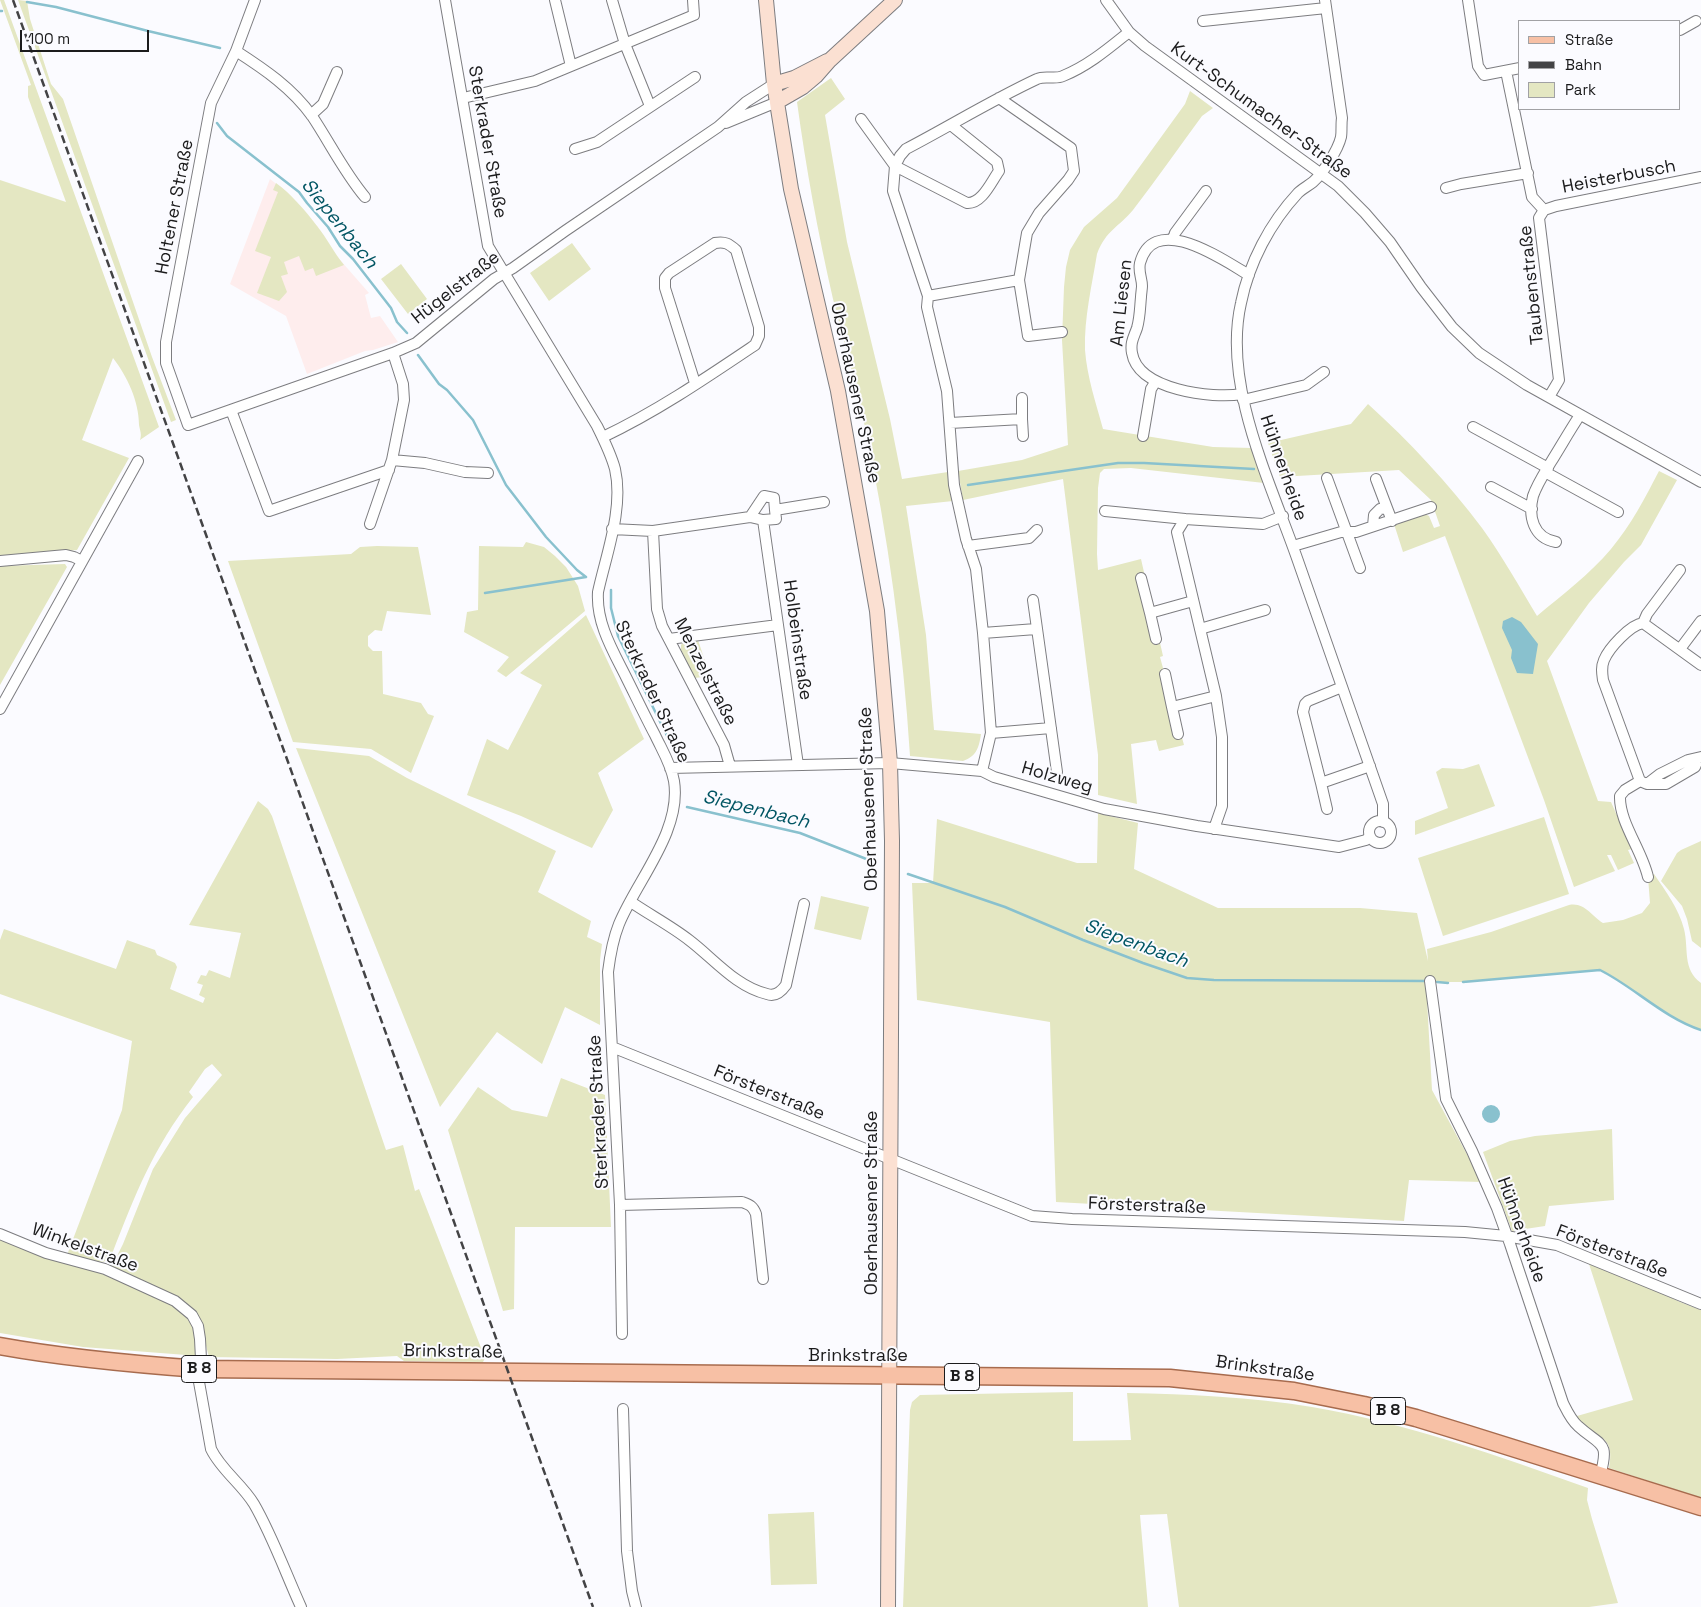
<!DOCTYPE html>
<html>
<head>
<meta charset="utf-8">
<style>
  body { margin:0 }
  #map { position:relative; width:1701px; height:1607px; overflow:hidden; background:#fbfbff; font-family:"Space Grotesk",sans-serif }
  canvas { display:block }
  .legend { position:absolute; left:1518px; top:20px; width:162px; height:90px; box-sizing:border-box; background:#fbfbff; border:1px solid #a1a1a4; margin:0; padding:6px 9px; list-style:none; font-size:15px; color:#1b1b1c }
  .legend li { display:flex; align-items:center; gap:10px; height:25px }
  .legend b { width:25px; border:1px solid #a1a1a4 }
  .scale { position:absolute; left:20px; top:30px; width:129px; height:22px; box-sizing:border-box; border:2px solid #1b1b1c; border-top:0; padding-left:6px; font-size:15px; line-height:18px; white-space:nowrap; color:#1b1b1c; -webkit-text-stroke:4px #fbfbff; paint-order:stroke }
</style>
</head>
<body>
<div id="map">
<canvas width="1701" height="1607"></canvas>
<ul class="legend">
<li><b style="height:6px;background:#f7c0a5"></b>Straße</li>
<li><b style="height:6px;background:#434345"></b>Bahn</li>
<li><b style="height:14px;background:#e4e7c2"></b>Park</li>
</ul>
<div class="scale">100 m</div>
</div>
<script>
const c = document.querySelector('canvas').getContext('2d');
c.lineJoin = 'round';
function fill(path, color) { c.fillStyle = color; c.fill(path, 'evenodd'); }
function stroke(path, color, width, dash) { c.strokeStyle = color; c.lineWidth = width; c.lineCap = dash ? 'butt' : 'round'; c.setLineDash(dash || []); c.stroke(path); }
function write(font, color, halo, rows, align = 'center') {
  c.font = font + ' "Space Grotesk",sans-serif'; c.lineWidth = 4; c.setLineDash([]); c.textBaseline = 'middle'; c.strokeStyle = halo; c.fillStyle = color; for (const [text, x, y, turn = 0] of rows) {
    c.save(); c.translate(x, y); c.rotate((+turn || 0) * Math.PI / 180); c.textAlign = isNaN(turn) ? turn : align; if (halo) c.strokeText(text, 0, 0); c.fillText(text, 0, 0); c.restore();
  }
}
fill(new Path2D(`
  M 270,179 L 288,193 L 318,227 L 334,253 L 369,293 L 365,295 L 371,318 L 380,316 L 398,342 L 373,350 L 365,351 L 307,374 L 286,316 L 230,284 Z`), '#feeded');
fill(new Path2D(`
  M 0,0 L 4,0 L 159,427 L 140,440 C 142,434 140,431 139,425 C 139,401 127,376 113,358 L 82,440 L 129,458 L 77,550 L 0,556 L 0,180 L 66,202 L 28,97 L 28,86 L 31,85 Z
  M 18,0 L 27,1 L 30,19 L 51,84 L 63,99 L 152,357 L 176,420 L 171,422 Z
  M 831,78 L 845,99 L 825,115 L 847,242 L 890,419 L 902,479 L 948,472 L 953,501 L 906,506 L 926,635 L 934,730 L 981,734 C 979,747 977,756 963,761 L 910,756 C 903,646 888,535 865,427 C 856,384 844,342 833,299 C 818,234 806,168 797,102 Z
  M 1190,91 L 1213,108 L 1202,116 C 1179,147 1157,179 1133,210 C 1119,227 1106,230 1097,254 C 1092,285 1084,318 1085,350 C 1087,377 1096,403 1103,429 L 1213,447 L 1252,448 L 1264,483 L 1131,468 L 1104,469 L 1100,473 L 1098,488 L 1097,554 L 1098,570 L 1141,559 L 1163,656 L 1160,657 L 1184,745 L 1159,751 L 1156,740 L 1131,744 L 1137,804 L 1098,795 L 1098,755 L 1063,479 L 963,500 L 958,471 L 1022,460 L 1068,445 L 1062,340 L 1064,287 L 1066,267 L 1070,250 L 1084,227 L 1117,198 L 1185,104 Z
  M 276,183 C 291,194 305,210 317,226 C 327,238 334,253 344,265 L 316,276 L 313,268 L 305,271 L 299,256 L 284,262 L 288,274 L 281,276 L 287,292 L 279,301 L 257,293 L 271,257 L 255,251 L 278,192 L 273,190 Z
  M 572,243 L 591,269 L 549,301 L 530,273 Z
  M 401,264 L 427,299 L 408,314 L 381,279 Z
  M 1368,404 C 1410,442 1448,483 1482,528 C 1502,556 1519,586 1537,616 C 1562,595 1590,574 1611,549 C 1631,525 1645,498 1659,471 L 1677,480 L 1641,545 L 1624,562 L 1589,603 L 1547,661 L 1598,801 L 1611,802 L 1632,849 L 1628,850 L 1634,863 L 1618,870 L 1611,855 L 1607,855 L 1615,871 L 1574,887 L 1544,800 L 1445,536 L 1403,552 L 1394,524 L 1425,514 L 1429,516 L 1434,528 L 1440,526 L 1431,500 L 1399,470 L 1280,477 L 1268,443 L 1351,424 Z
  M 526,542 L 544,547 L 555,556 L 566,567 L 578,586 L 585,611 L 506,677 L 497,671 L 509,657 L 464,632 L 467,612 L 478,610 L 479,546 L 523,547 Z
  M 377,546 L 418,547 L 431,615 L 387,611 L 382,631 L 375,630 L 368,636 L 368,646 L 373,651 L 382,651 L 383,694 L 421,703 L 428,714 L 434,716 L 411,773 L 371,749 L 293,742 L 228,561 L 351,554 L 360,547 Z
  M 65,564 L 67,567 L 0,685 L 0,566 Z
  M 586,615 L 644,739 L 598,773 L 613,810 L 592,848 L 521,816 L 467,795 L 487,739 L 508,750 L 542,685 L 520,673 Z
  M 698,640 L 710,676 L 695,678 L 681,650 L 681,645 L 684,641 Z
  M 296,748 L 369,756 L 407,778 L 556,851 L 538,892 L 591,921 L 587,937 L 602,944 L 600,960 L 600,1025 L 565,1007 L 542,1064 L 497,1032 L 440,1107 Z
  M 1479,764 L 1495,806 L 1415,835 L 1415,821 L 1448,808 L 1436,772 L 1442,768 L 1463,769 Z
  M 258,801 L 268,809 L 272,816 L 386,1150 L 403,1145 L 415,1191 L 419,1189 L 485,1358 L 483,1362 L 404,1361 L 397,1356 L 337,1359 L 209,1357 L 200,1323 L 196,1315 L 111,1268 L 123,1244 L 153,1169 L 185,1118 L 222,1075 L 212,1064 L 205,1069 L 189,1092 L 193,1097 C 153,1148 135,1195 112,1254 L 109,1259 L 101,1263 L 67,1255 L 122,1110 L 132,1041 L 0,994 L 0,940 L 4,929 L 116,969 L 127,940 L 155,950 L 157,955 L 175,963 L 177,967 L 170,989 L 203,1003 L 205,998 L 199,995 L 203,985 L 197,983 L 201,975 L 206,976 L 209,970 L 230,978 L 241,933 L 189,925 Z
  M 1098,813 L 1138,823 L 1134,869 L 1218,908 L 1360,908 L 1417,913 L 1428,961 L 1427,949 L 1491,932 L 1569,905 C 1585,902 1591,916 1603,923 L 1623,920 L 1642,913 L 1650,903 L 1648,877 L 1654,874 C 1665,890 1679,909 1684,929 C 1689,949 1682,969 1701,983 L 1701,1030 C 1664,1018 1634,987 1600,970 L 1463,982 L 1426,982 L 1432,1090 L 1482,1182 L 1409,1180 L 1404,1221 L 1056,1202 L 1050,1022 L 917,1000 L 912,883 L 933,883 L 937,819 L 1077,863 L 1097,863 Z
  M 1544,817 L 1569,894 L 1443,936 L 1418,858 Z
  M 1701,841 L 1701,948 L 1692,941 L 1687,919 L 1682,906 L 1661,881 L 1677,853 L 1681,850 Z
  M 821,896 L 869,907 L 861,940 L 814,929 Z
  M 561,1078 L 605,1095 L 611,1227 L 515,1227 L 514,1309 L 503,1311 L 448,1130 L 478,1087 L 512,1110 L 547,1117 Z
  M 1612,1129 L 1614,1200 L 1549,1206 L 1545,1226 L 1512,1231 L 1483,1152 L 1510,1141 L 1535,1136 Z
  M 0,1237 L 84,1265 L 168,1301 L 193,1322 L 199,1356 L 83,1347 L 0,1333 Z
  M 1589,1264 L 1645,1285 L 1680,1302 L 1701,1310 L 1701,1498 L 1609,1468 C 1617,1430 1590,1440 1577,1416 L 1633,1400 Z
  M 1073,1392 L 1073,1441 L 1131,1440 L 1127,1393 C 1188,1394 1251,1397 1312,1407 C 1407,1423 1498,1456 1588,1488 L 1587,1500 L 1592,1519 L 1618,1603 L 1589,1607 L 1179,1607 L 1167,1514 L 1140,1515 L 1148,1607 L 903,1607 L 910,1410 L 912,1402 L 920,1395 Z
  M 814,1512 L 817,1584 L 771,1585 L 768,1514 Z`), '#e4e7c2');
fill(new Path2D(`
  M 1512,617 L 1521,622 L 1538,644 L 1533,674 L 1517,673 L 1511,658 L 1512,650 L 1502,628 L 1503,621 Z
  M1482 1114a9 9 0 1 1 18 0a9 9 0 1 1-18 0Z`), '#89c1ce');
stroke(new Path2D(`
  M 27,2 L 56,7 L 148,31 L 220,48
  M 0,11 L 2,11
  M 217,123 L 227,136 L 299,192 L 307,203 L 328,227 L 340,246 L 353,259 L 391,308 L 397,322 L 407,333
  M 418,355 L 439,384 L 447,390 L 473,420 L 506,485 L 546,537 L 577,570 L 586,577
  M 968,485 L 1118,463 L 1144,463 L 1254,469
  M 611,590 L 611,608 L 618,636 L 673,748
  M 485,593 L 586,577
  M 687,807 L 800,833 L 874,862
  M 908,874 L 1005,907 L 1083,940 L 1143,963 L 1187,978 L 1214,980 L 1426,981
  M 1437,982 L 1448,983
  M 1463,982 L 1600,970 C 1634,987 1664,1018 1701,1030`), '#89c1ce', 2.5);
const street = new Path2D(`
  M 255,0 L 236,51 L 211,103 L 166,342 L 166,363 L 188,425 L 393,353 L 416,343 L 494,279 L 513,268 L 565,231 L 718,127 L 746,102 L 774,84
  M 445,0 L 488,246 L 597,426 C 604,440 611,454 615,469 C 624,508 606,555 598,592 C 596,623 613,651 626,677 C 636,697 645,716 655,735 C 662,750 671,764 674,781 C 682,831 637,880 619,924 C 613,939 610,956 608,972 L 620,1205 L 622,1334
  M 555,0 L 571,66
  M 612,0 L 625,44 L 650,106
  M 1106,0 L 1129,32 L 1145,46 L 1338,186 L 1365,213 L 1390,242 L 1421,287 L 1452,327 L 1479,353 L 1527,385 L 1701,482
  M 1325,0 L 1342,118 C 1341,124 1342,131 1341,137 C 1338,150 1323,173 1313,182 C 1308,186 1302,189 1298,193 C 1270,223 1249,263 1241,303 C 1222,386 1271,483 1298,561 C 1327,642 1355,723 1383,804 L 1383,822
  M 1468,0 L 1478,66 L 1484,75 L 1520,68
  M 1203,21 L 1326,8
  M 1680,30 L 1696,21
  M 236,51 C 264,69 292,88 312,116 C 330,143 344,172 365,197
  M 1506,71 L 1532,197 L 1544,210
  M 463,98 L 535,81 L 694,15 L 693,0
  M 999,98 L 1071,148 L 1074,171 L 1068,180 L 1039,213 L 1027,233 L 1019,280 L 1028,336 L 1062,332
  M 311,115 L 323,104 L 337,72
  M 861,119 L 895,166 L 967,203 C 982,204 991,182 999,171 L 997,162 L 951,125
  M 726,123 L 777,102
  M 575,149 L 597,142 L 695,77
  M 1446,188 L 1461,184 L 1528,173
  M 1544,210 L 1539,218 L 1559,380 L 1549,397
  M 1544,210 L 1556,206 L 1701,177
  M 1173,239 L 1175,233 L 1206,191
  M 928,296 L 1019,280
  M 1242,394 C 1212,399 1138,390 1132,353 C 1130,342 1134,337 1137,328 C 1140,318 1140,307 1141,297 C 1141,294 1142,289 1142,286 C 1142,278 1138,272 1140,263 C 1154,211 1223,260 1249,275
  M 1243,400 L 1306,385 L 1324,372
  M 231,410 L 269,511 L 389,470
  M 1022,419 L 1023,436
  M 950,423 L 1022,419 L 1022,398
  M 1473,427 L 1548,468
  M 1143,436 L 1151,389 L 1156,381
  M 603,437 C 656,412 706,378 755,345 L 759,336 L 759,327 L 736,250 C 729,244 725,241 715,243 L 669,273 L 665,278 L 665,288 L 695,383
  M 392,460 L 425,463 L 465,472 L 488,473
  M 1545,472 L 1618,512
  M 1327,478 L 1360,568
  M 1376,479 L 1387,508
  M 1491,487 L 1532,509
  M 1105,511 L 1185,519
  M 750,517 L 764,496 L 774,498 L 775,510
  M 763,520 L 798,765
  M 370,524 L 392,460 L 404,400 L 403,384 L 393,353
  M 1373,526 L 1374,515 L 1380,509 L 1387,508 L 1392,521
  M 612,529 L 653,531 L 750,517 L 763,520 L 776,519 L 775,510 L 824,502
  M 653,531 L 657,609 L 662,626 L 724,745 L 730,766
  M 1556,542 C 1533,538 1528,516 1533,496 C 1537,484 1545,472 1551,462 C 1561,446 1570,430 1580,415
  M 968,546 L 1029,538 L 1037,530
  M 1293,546 L 1341,532 L 1356,532 L 1431,507
  M 0,561 L 66,555 L 74,557 L 82,561
  M 1141,578 L 1150,613 L 1193,601
  M 1033,600 L 1057,772
  M 1150,613 L 1156,639
  M 1643,623 L 1647,614 L 1680,570
  M 1200,629 L 1265,610
  M 983,633 L 1036,629
  M 669,639 L 778,625
  M 1680,649 L 1701,621
  M 1165,674 L 1172,707 L 1216,696
  M 1342,687 L 1308,701 L 1305,704 L 1303,712 L 1321,783 L 1370,766
  M 1172,707 L 1178,734
  M 0,709 L 138,461
  M 991,733 L 1051,728
  M 670,768 L 890,763 L 982,771 L 994,777 L 1104,809 L 1197,826 L 1339,847 L 1366,840 L 1370,836
  M 982,771 L 991,733 L 983,633 L 976,569 L 966,539 L 954,485 L 947,391 L 927,307 L 928,296 L 893,191 L 895,166 L 900,156 L 906,149 C 950,126 992,100 1037,79 C 1045,75 1055,80 1063,76 C 1088,66 1109,48 1129,32
  M 1640,781 L 1603,680 C 1602,673 1601,667 1604,660 C 1609,648 1630,625 1643,623 L 1701,665
  M 1321,783 L 1327,809
  M 1647,784 L 1666,784 L 1695,767 L 1699,758
  M1369 832a11 11 0 1 1 22 0a11 11 0 1 1-22 0Z
  M 1214,829 L 1222,806 L 1222,737 L 1216,696 L 1177,532 L 1185,519 L 1263,524 L 1283,516
  M 1648,877 C 1642,850 1619,822 1620,796 L 1625,790 L 1640,781 L 1647,784 L 1660,774 L 1688,760 L 1701,757
  M 631,902 C 650,915 671,926 689,940 C 713,958 736,987 767,994 C 775,997 781,992 786,985 L 804,904
  M 1430,981 L 1446,1099 L 1472,1151 L 1497,1208 L 1510,1244 L 1563,1403 C 1567,1411 1571,1420 1578,1426 C 1601,1447 1610,1440 1600,1476
  M 612,1047 L 1032,1216 L 1072,1219 L 1465,1232 L 1506,1236 L 1557,1245 L 1701,1304
  M 620,1205 L 742,1202 C 750,1205 753,1206 756,1214 L 763,1279
  M 0,1234 L 46,1253 L 105,1269 L 175,1301 L 192,1315 L 198,1326 L 200,1339 L 201,1359 L 199,1382 L 211,1449 C 221,1470 242,1484 254,1504 C 272,1535 286,1574 301,1607
  M 623,1409 L 627,1551 L 632,1591 L 636,1607`);
const secondary = new Path2D(`
  M 766,0 L 774,84 L 791,189 L 838,391 L 877,611 L 890,763 L 892,841 L 888,1607
  M 774,84 L 794,78 L 827,61
  M 777,102 L 803,87 L 816,76 L 830,60 L 895,0`);
const primary = new Path2D(`
  M 0,1346 C 66,1358 133,1364 200,1369 L 1170,1378 L 1294,1391 L 1364,1405 L 1416,1418 L 1468,1434 L 1701,1507`);
stroke(street, '#7d7d80', 12);
stroke(secondary, '#7d7d80', 16);
stroke(primary, '#a76b4e', 19);
stroke(street, '#fff', 10);
stroke(secondary, '#fbe0d2', 14);
stroke(primary, '#f7c0a5', 16);
stroke(new Path2D(`
  M 13,0 L 593,1607`), '#434345', 2.5, [8, 4]);
for (const [x, y, w] of [
  [199,1369,35],
  [962,1377,35],
  [1388,1411,35]
]) { const box = new Path2D(); box.roundRect(x - w / 2, y - 13.5, w, 27, 4); c.fillStyle = '#fbfbff'; c.fill(box); stroke(box, '#1b1b1c', 1); }
write('bold 16px', '#1b1b1c', null, [
  ["B 8",199,1369],
  ["B 8",962,1377],
  ["B 8",1388,1411]
]);
write('18px', '#1b1b1c', '#fbfbff', [
  ["Kurt-Schumacher-Straße",1261,111,36],
  ["Sterkrader Straße",487,142,80],
  ["Heisterbusch",1619,177,-11],
  ["Holtener Straße",175,207,-79],
  ["Taubenstraße",1532,285,-96],
  ["Hügelstraße",456,288,-38],
  ["Am Liesen",1122,303,-84],
  ["Oberhausener Straße",855,393,78],
  ["Hühnerheide",1283,468,71],
  ["Holbeinstraße",797,640,82],
  ["Menzelstraße",705,672,63],
  ["Sterkrader Straße",652,692,65],
  ["Holzweg",1057,778,16],
  ["Oberhausener Straße",869,799,-92],
  ["Försterstraße",769,1093,22],
  ["Sterkrader Straße",599,1112,-93],
  ["Oberhausener Straße",872,1203,-90],
  ["Försterstraße",1147,1206,2],
  ["Hühnerheide",1521,1230,70],
  ["Winkelstraße",85,1248,20],
  ["Försterstraße",1612,1252,21],
  ["Brinkstraße",453,1352,1],
  ["Brinkstraße",858,1356],
  ["Brinkstraße",1265,1369,8]
]);
write('italic 19px', '#015563', '#fbfbff', [
  ["Siepenbach",339,224,51],
  ["Siepenbach",756,810,14],
  ["Siepenbach",1136,944,20]
]);
</script>
</body>
</html>
